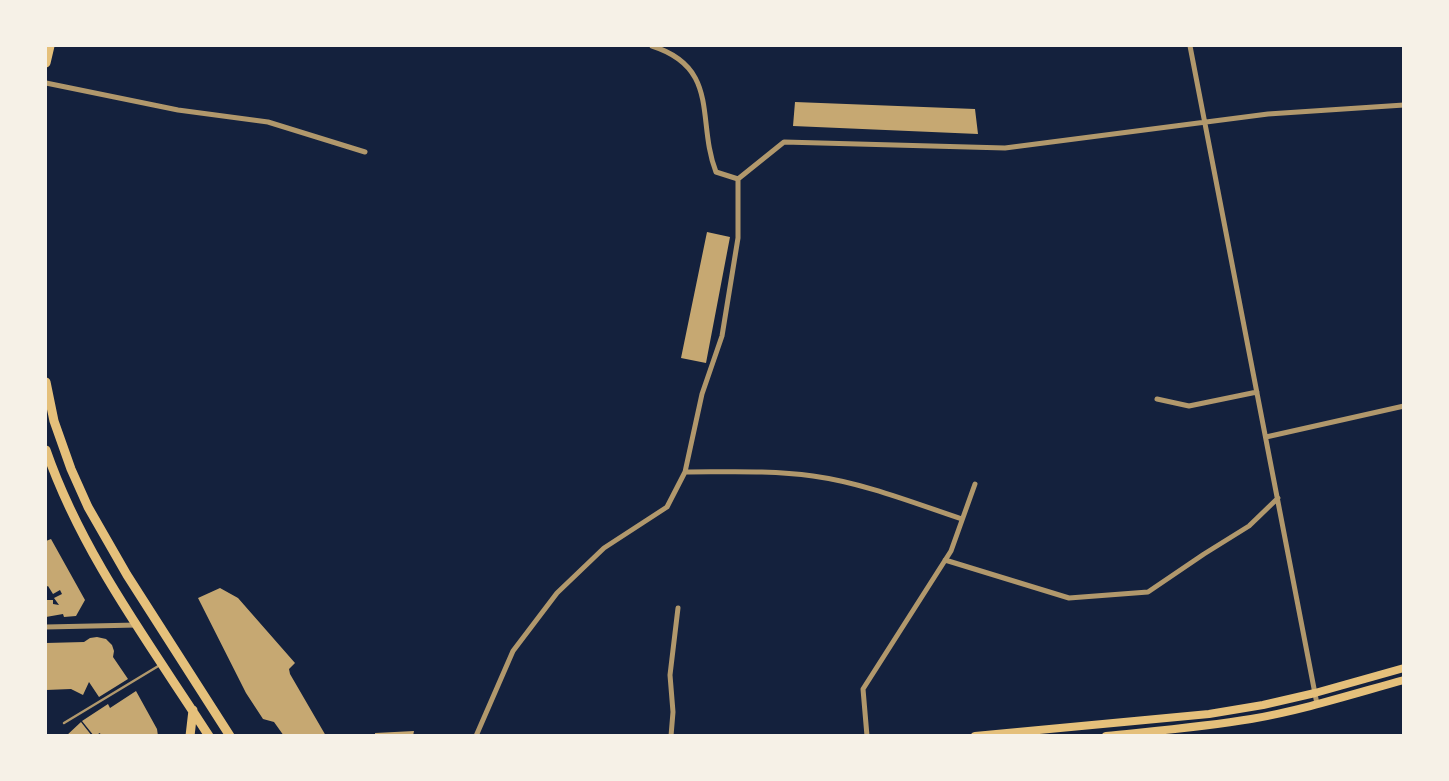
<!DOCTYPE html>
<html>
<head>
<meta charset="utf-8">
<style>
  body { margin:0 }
  #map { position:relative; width:1449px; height:781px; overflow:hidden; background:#14213d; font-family:"PT Sans Narrow",sans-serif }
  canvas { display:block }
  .frame { position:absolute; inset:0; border:47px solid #f6f1e7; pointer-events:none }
</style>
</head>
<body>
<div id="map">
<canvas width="1449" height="781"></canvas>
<div class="frame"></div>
</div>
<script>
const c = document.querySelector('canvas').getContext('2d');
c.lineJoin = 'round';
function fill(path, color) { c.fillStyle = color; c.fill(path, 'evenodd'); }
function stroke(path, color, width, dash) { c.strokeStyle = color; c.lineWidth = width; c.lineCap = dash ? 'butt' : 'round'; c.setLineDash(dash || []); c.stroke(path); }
fill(new Path2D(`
  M 795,102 L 975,109 L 978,134 L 793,126 Z
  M 707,232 L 730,237 L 706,363 L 681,358 Z
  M 51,539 L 85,600 L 76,616 L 64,617 L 63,614 L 46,617 L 46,600 L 53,600 L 53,604 L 59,605 L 54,598 L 62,594 L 60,590 L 53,594 L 48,586 L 46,587 L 46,541 Z
  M 220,588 L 238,598 L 295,663 L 289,669 L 290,674 L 326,736 L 284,736 L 274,722 L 263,719 L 246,693 L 198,598 Z
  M 97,637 L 106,639 L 112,645 L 114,651 L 113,657 L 128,679 L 99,697 L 89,682 L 83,695 L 71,689 L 46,690 L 46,643 L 84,642 L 90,638 Z
  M 136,691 L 157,729 L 158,736 L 101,736 L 100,733 L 94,736 L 82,721 L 108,704 L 110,708 Z
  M 81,722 L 92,736 L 66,736 Z
  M 414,731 L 413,736 L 375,736 L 375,733 Z`), '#c6a872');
stroke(new Path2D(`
  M 64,723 L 160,665`), '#b1986c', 2.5);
stroke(new Path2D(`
  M 652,46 C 721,68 696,121 716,172 L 738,179
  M 1190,46 L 1317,704
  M 46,83 L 178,110 L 268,122 L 365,152
  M 738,179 L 784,142 L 1005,148 L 1268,114 L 1404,105
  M 1157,399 L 1189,406 L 1257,392
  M 1266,437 L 1404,406
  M 685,472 C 727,472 771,470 813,476 C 864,483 914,503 962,519
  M 945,560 L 1069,598 L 1148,592 L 1204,554 L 1249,526 L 1278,498
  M 46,627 L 137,625
  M 476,736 L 513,651 L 557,593 L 604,548 L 667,507 L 685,472 L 702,394 L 722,336 L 738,238 L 738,179
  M 671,736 L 673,712 L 670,675 L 678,608
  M 867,736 L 863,689 L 951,551 L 975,484`), '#b1986c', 5);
stroke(new Path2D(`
  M 975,736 L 1209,714 L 1263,705 L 1315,693 L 1404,668
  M 1106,736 C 1154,731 1203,727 1251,719 C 1303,710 1353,694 1404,680`), '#e5c07b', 8);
stroke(new Path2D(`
  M 46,63 L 50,46
  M 46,382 L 54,421 L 71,469 L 88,507 L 127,575 L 230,736
  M 46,450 C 82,554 150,644 209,736
  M 190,736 L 193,710`), '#e5c07b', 9);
</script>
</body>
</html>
